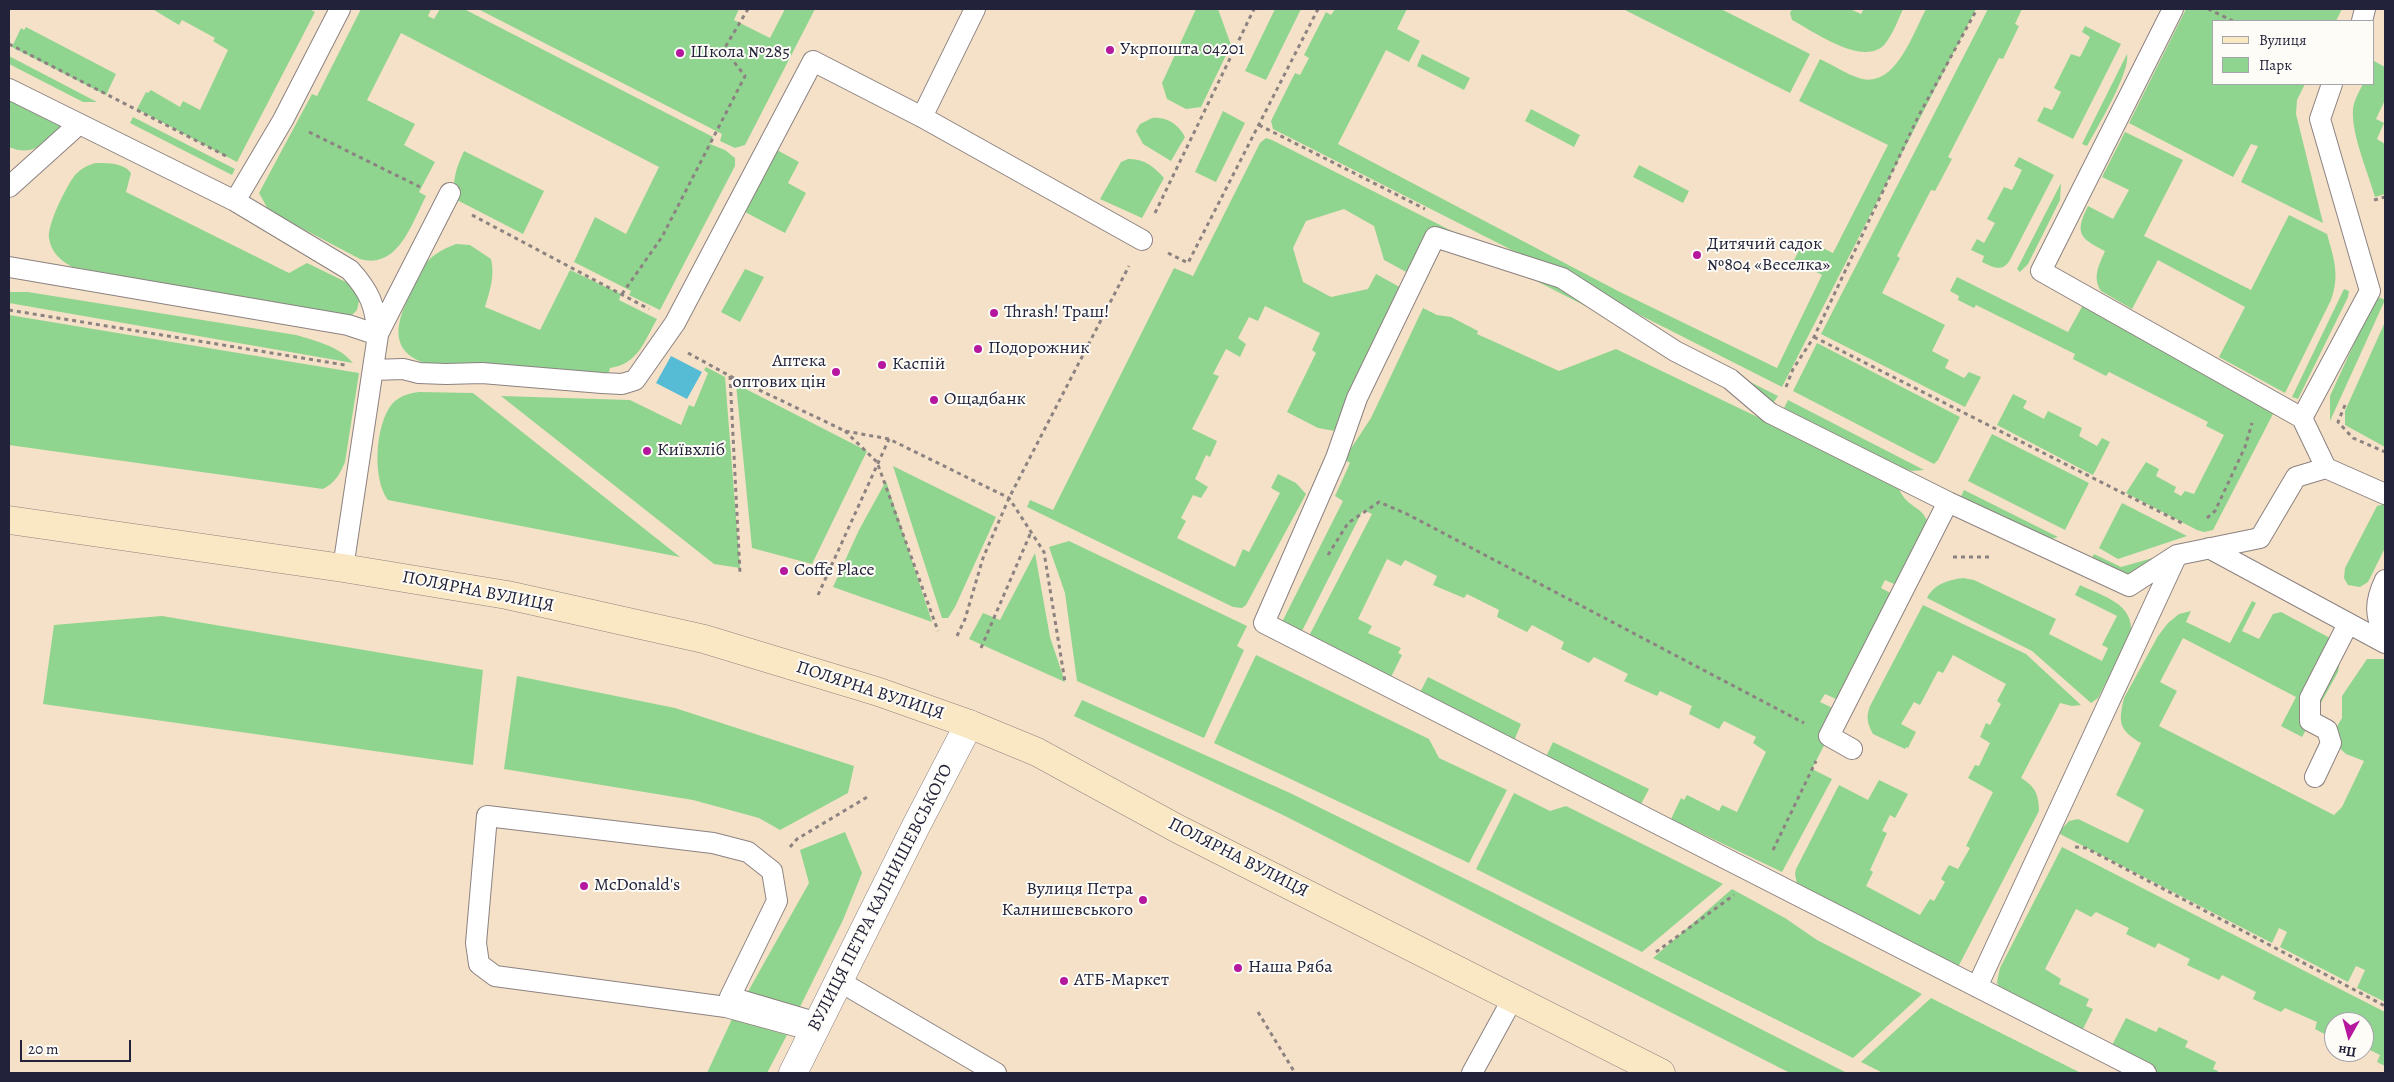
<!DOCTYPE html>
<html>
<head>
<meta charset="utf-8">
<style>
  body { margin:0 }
  #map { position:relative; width:2394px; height:1082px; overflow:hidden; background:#f5e1c7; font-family:Alegreya,serif }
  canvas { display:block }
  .frame { position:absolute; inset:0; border:10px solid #22223b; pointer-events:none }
  .legend { position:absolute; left:2212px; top:20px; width:162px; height:65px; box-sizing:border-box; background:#fdfcf7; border:1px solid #a5a5ac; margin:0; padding:6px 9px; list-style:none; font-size:15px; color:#22223b }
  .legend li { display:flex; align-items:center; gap:10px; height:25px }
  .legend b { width:25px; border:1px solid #a5a5ac }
  .north { position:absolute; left:2324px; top:1012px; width:50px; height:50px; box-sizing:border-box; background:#fdfcf7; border:1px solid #a5a5ac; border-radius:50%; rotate:187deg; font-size:14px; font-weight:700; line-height:20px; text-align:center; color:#22223b }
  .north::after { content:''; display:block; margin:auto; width:18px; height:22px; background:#b5179e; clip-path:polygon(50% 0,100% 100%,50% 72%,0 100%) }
  .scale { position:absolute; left:20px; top:1040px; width:111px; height:22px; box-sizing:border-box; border:2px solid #22223b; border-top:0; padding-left:6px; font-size:15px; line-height:18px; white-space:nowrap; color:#22223b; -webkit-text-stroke:4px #fdfcf7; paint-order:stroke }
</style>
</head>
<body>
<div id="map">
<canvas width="2394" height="1082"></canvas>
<div class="frame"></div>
<ul class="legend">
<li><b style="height:6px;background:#fae7c3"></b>Вулиця</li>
<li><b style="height:14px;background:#90d58f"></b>Парк</li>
</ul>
<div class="north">Пн</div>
<div class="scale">20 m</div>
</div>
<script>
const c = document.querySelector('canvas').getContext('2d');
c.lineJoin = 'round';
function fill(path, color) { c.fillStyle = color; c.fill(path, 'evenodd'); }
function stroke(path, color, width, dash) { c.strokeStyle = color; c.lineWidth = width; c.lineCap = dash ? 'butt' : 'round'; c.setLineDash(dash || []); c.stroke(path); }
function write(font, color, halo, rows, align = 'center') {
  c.font = font + ' Alegreya,serif'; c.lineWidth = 4; c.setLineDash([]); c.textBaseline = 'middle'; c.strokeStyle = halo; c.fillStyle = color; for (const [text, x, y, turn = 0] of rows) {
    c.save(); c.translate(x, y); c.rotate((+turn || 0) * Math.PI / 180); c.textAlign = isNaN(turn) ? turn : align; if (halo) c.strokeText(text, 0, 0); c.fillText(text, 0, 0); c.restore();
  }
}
fill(new Path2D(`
  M 155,9 L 309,9 L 315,12 L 237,162 L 137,109 L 146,92 L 148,93 L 151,90 L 180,107 L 183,101 L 200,110 L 228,50 L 213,41 L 215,38 L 182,20 L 179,25 L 154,10 Z
  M 361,9 L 431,9 L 428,16 L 434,19 L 440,9 L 464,9 L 713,137 L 710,144 L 725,150 L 735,158 L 735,166 L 660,310 L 629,295 L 631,291 L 574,262 L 595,217 L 626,234 L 659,167 L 401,33 L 367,100 L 415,124 L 404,145 L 435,162 L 419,192 L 426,196 C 412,223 398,270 360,259 L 269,211 L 259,193 L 312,94 L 317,96 Z
  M 478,9 L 739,9 L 734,20 L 770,38 L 785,9 L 815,9 L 745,145 L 735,148 L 720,141 L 722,134 Z
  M 1196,9 L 1218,9 L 1231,45 L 1201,107 L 1186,109 L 1167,99 L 1162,83 Z
  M 1275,9 L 1301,9 L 1266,80 L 1245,71 Z
  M 1335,9 L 1407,9 L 1397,29 L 1420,41 L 1409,62 L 1386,50 L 1338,144 L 1618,291 L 1777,368 L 1822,275 L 1794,260 L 1805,239 L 1833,253 L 1888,145 L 1799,101 L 1820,59 C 1833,65 1846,74 1859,78 C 1895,90 1913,33 1926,9 L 1976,9 L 1782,387 L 1273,129 L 1271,121 L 1295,73 L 1300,75 L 1309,58 L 1304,55 L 1326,12 L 1331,15 Z
  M 1623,9 L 1721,9 L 1810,54 L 1790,93 Z
  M 1792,9 L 1850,9 L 1861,14 L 1864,9 L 1903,9 C 1898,20 1893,34 1885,44 C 1864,68 1813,31 1792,20 L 1790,13 Z
  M 1988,9 L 2022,9 L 2015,24 L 2019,26 L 2003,59 L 1999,58 L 1948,157 L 1952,159 L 1935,191 L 1931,190 L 1897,256 L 1900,258 L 1882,293 L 1945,325 L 1932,351 L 1949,360 L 1945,368 L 1964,378 L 1969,372 L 1981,377 L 1965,407 L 1821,334 Z
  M 2186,9 L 2342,9 L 2336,21 L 2213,21 L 2213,84 L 2305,84 L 2297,100 L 2296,114 L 2323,223 L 2241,182 L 2258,146 L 2251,144 L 2233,177 L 2129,123 Z
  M 2085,26 L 2121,44 L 2073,139 L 2037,121 L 2044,107 L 2052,110 L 2061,92 L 2054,88 L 2071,54 L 2080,57 L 2090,37 L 2082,32 Z
  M 26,27 L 116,74 L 106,95 L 12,47 L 21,28 L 24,30 Z
  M 1422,54 L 1470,78 L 1464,90 L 1417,66 Z
  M 2127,54 C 2131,71 2097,128 2087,146 L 2082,144 Z
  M 9,56 L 97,102 L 83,102 L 9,64 Z
  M 2374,61 L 2385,67 L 2385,100 L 2376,119 L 2384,123 L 2377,139 L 2385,144 L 2385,194 L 2375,197 C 2368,172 2351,134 2353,109 C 2354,100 2359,92 2363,84 L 2373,84 Z
  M 9,96 L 64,125 C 47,141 34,158 9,147 Z
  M 1531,109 L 1580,135 L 1574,147 L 1525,121 Z
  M 1223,111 L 1245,123 L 1216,182 L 1195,172 Z
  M 133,117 L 235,169 L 232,175 L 130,123 Z
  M 1152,118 C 1167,116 1179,125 1185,137 L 1171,161 L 1143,144 L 1136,131 L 1140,124 Z
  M 2125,132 L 2183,160 L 2144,236 L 2251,290 L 2289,215 L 2327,234 C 2334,259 2340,275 2331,300 L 2285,393 L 2219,357 L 2245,307 L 2158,260 L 2132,309 L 2101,291 C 2092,277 2099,265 2105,251 C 2080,238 2074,234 2088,206 L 2113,219 L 2129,190 L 2102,177 Z
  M 1266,138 L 1272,140 L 1778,396 L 1774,402 L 1448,236 L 1423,281 L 1384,260 L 1374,226 L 1344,209 L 1306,221 L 1293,248 L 1303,282 L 1331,297 L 1368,289 L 1376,274 L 1416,296 L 1335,431 L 1318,428 L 1287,412 L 1316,353 L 1312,350 L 1320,333 L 1265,306 L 1258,321 L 1249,317 L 1238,338 L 1246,344 L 1240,357 L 1226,349 L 1213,374 L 1219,376 L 1192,429 L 1217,441 L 1210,457 L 1206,455 L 1195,479 L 1208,487 L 1201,498 L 1193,495 L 1181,518 L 1186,521 L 1177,538 L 1235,567 L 1243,549 L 1249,552 L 1280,493 L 1271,488 L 1278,474 L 1296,483 L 1306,494 L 1246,605 L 1242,608 L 1233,607 L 1027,507 L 1030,500 L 1053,510 L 1174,268 L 1193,276 L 1260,143 Z
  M 777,150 L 799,162 L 788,183 L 806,193 L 785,233 L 745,212 Z
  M 464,151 L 544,191 L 523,234 L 455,199 C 452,180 456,168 464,151 Z
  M 2019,157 L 2054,175 L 2010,260 C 2002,273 1993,267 1982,262 L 1984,256 L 1971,250 L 1977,239 L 1984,243 L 1995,223 L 1987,219 L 2004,187 L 2012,190 L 2022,170 L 2014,166 Z
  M 1128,159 C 1143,158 1155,167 1164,178 L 1142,218 L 1100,199 L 1121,162 Z
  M 96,163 C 108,163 124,163 131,173 L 126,192 L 289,273 L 307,263 L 350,284 L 360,297 L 357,310 L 351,316 L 72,267 C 60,260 51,252 49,238 C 47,225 67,184 76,174 C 82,168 88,165 96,163 Z
  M 1639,165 L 1689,191 L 1683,203 L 1633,177 Z
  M 2061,183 L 2060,200 L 2028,264 L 2020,272 L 2017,269 Z
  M 456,244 L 470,245 L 491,259 C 495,276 490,290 485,307 L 540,330 L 570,270 L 621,294 L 619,300 L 657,319 C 644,342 638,364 610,368 L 608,375 L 428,364 C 374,348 408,301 423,267 C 431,255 443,249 456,244 Z
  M 745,269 L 764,277 L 740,322 L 721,312 Z
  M 1957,277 L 2068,332 L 2083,305 L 2274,412 L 2213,530 L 2204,532 L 2197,530 L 2126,493 L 2146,462 L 2159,469 L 2156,476 L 2176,487 L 2174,492 L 2181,496 L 2185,491 L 2194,494 L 2224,435 L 2206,426 L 2208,422 L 2109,372 L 2106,376 L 2073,359 L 2075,354 L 1976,305 L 1974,308 L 1958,300 L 1959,296 L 1950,291 Z
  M 2344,289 L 2349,291 L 2348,297 L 2298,399 L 2292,397 Z
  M 9,292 L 28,292 L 296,335 C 316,341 339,346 353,363 L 9,303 Z
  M 2376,296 L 2385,300 L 2330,421 L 2330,396 Z
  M 1423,308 L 1437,315 L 1451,317 L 1478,331 L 1477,334 L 1559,371 L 1616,349 L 1895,483 C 1899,488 1902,496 1906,500 C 1919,512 1923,508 1930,528 L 1905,589 L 1885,580 L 1881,588 L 1898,597 L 1847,704 L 1825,694 L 1820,702 L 1841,712 L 1812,769 L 1832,779 L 1782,872 L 1671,819 L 1681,798 L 1684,800 L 1687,795 L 1719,811 L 1722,805 L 1737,812 L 1766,752 L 1753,743 L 1756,737 L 1724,721 L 1719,729 L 1689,714 L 1692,706 L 1660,691 L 1657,696 L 1624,681 L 1628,674 L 1594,657 L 1589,663 L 1561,649 L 1564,642 L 1532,625 L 1527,632 L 1497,617 L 1499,610 L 1467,594 L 1464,598 L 1433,585 L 1437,576 L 1405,560 L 1401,566 L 1387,559 L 1358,619 L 1372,626 L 1368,633 L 1401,648 L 1398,653 L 1402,655 L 1390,679 L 1309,636 L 1372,514 L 1363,510 L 1302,631 L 1279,628 L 1343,501 L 1335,496 L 1350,463 L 1344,459 L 1371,418 Z
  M 9,315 L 359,373 L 345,462 C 340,474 335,483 323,489 L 9,445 Z
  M 2385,322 L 2385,447 L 2345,425 L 2345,411 Z
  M 1817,343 L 1960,417 L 1938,460 L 1934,464 L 1793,391 Z
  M 706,367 L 725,377 L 740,568 L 714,564 L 501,396 L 630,400 L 681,425 L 689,405 L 694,407 L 708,373 L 704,370 Z
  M 736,384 L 867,451 L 812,564 L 752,548 Z
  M 419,392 L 473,393 L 680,557 L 388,500 C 372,479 375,425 392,404 C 399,396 409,393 419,392 Z
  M 2013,394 L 2027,401 L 2023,408 L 2044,419 L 2048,411 L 2082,428 L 2079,436 L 2097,446 L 2102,438 L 2110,442 L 2093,475 L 1997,425 Z
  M 1788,400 L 1924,470 L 1912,471 L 1898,467 L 1784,408 Z
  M 1992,434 L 2089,483 L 2065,530 L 1968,481 Z
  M 893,466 L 996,517 L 955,607 L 948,618 L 942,618 Z
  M 886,481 L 932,622 L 833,587 L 859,530 Z
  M 1964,490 L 2058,537 L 2044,541 L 1960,499 Z
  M 2122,503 L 2187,536 L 2118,559 L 2099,548 Z
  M 2385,504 L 2385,548 L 2368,582 L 2360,587 L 2348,585 L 2344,578 L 2345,568 L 2377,506 Z
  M 1069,541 L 1247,626 L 1237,646 L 1244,650 L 1204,738 L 1077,681 L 1065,593 L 1049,547 Z
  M 2202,544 L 2125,575 L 2088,565 L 2094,554 L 2121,567 Z
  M 1035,553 L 1050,637 L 1065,682 L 969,639 L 983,613 L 1000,620 Z
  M 1963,578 L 1974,580 L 2056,619 L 2049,634 L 2102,661 L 2108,648 L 2102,645 L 2117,616 L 2075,595 L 2080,585 C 2104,597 2134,603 2131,634 L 2098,698 L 2091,703 L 2032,651 L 1927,598 C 1934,584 1948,580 1963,578 Z
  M 2252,601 L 2256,603 L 2242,631 L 2259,639 L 2273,614 L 2281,612 L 2330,638 L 2341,656 L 2338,672 L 2302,737 L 2281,726 L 2296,697 L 2183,638 L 2160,682 L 2177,691 L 2159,726 L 2334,815 L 2342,807 L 2364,761 L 2346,754 L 2335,744 L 2336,728 L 2342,718 L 2342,696 L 2367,659 L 2385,659 L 2385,1002 L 2357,988 L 2365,970 L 2356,966 L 2348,982 L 2280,947 L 2287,932 L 2279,928 L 2272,943 L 2058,833 L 2069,821 L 2078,819 L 2128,843 L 2144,810 L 2116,795 L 2141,743 C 2119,730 2118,723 2124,698 L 2158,636 L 2168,623 L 2179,614 L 2191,611 L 2186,622 L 2230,643 Z
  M 1923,605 L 2026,654 L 2081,705 L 2072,706 L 2060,703 L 2021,778 C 2035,786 2039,795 2039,811 L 1957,969 L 1797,884 L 1795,874 L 1796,869 L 1839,785 L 1868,800 L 1879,780 L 1908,794 L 1895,818 L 1890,815 L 1882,831 L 1887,833 L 1870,870 L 1873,872 L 1866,886 L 1920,915 L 1930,899 L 1934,901 L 1945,882 L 1941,879 L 1949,865 L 1958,869 L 1970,848 L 1966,846 L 1993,792 L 1968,778 L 1975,765 L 1979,766 L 1990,743 L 1980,737 L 1986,723 L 1990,725 L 2001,704 L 1997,701 L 2006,684 L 1953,655 L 1943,673 L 1938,671 L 1920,705 L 1914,702 L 1901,724 L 1916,732 L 1908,748 L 1906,747 L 1905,749 L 1873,734 C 1867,724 1866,716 1870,706 Z
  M 162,616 L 483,670 L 473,765 L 43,704 L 54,625 Z
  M 1256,655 L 1429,739 L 1439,758 L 1507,790 L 1469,863 L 1214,743 Z
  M 517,676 L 675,708 L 854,766 L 848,793 L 780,830 L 759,818 L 693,800 L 504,769 Z
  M 1428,677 L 1521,724 L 1514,741 L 1417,698 Z
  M 1082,700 L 1290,793 L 1498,895 L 1847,1073 L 1790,1073 L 1285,816 L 1074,716 Z
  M 1553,742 L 1649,789 L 1641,804 L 1543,763 Z
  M 1514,793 L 1550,811 L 1566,806 L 1723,884 L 1642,952 L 1476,869 Z
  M 845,832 L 862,873 L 843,920 L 797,1013 L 745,997 L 809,883 L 800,850 Z
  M 2062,847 L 2385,1012 L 2385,1066 L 2377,1062 L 2380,1055 L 2364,1047 L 2364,1022 L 2334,1022 L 2334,1039 L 2315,1029 L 2317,1022 L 2285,1008 L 2281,1012 L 2253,999 L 2256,992 L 2222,975 L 2219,980 L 2187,965 L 2190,959 L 2158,943 L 2155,948 L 2126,934 L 2129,928 L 2096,912 L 2091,917 L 2076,909 L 2045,969 L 2061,979 L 2059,984 L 2089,999 L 2086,1006 L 2093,1009 L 2083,1029 L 2075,1033 L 2000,991 L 1997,982 L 2000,968 Z
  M 1732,889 L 1785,918 L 1817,940 L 1922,994 L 1853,1058 L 1653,958 Z
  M 1931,998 L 2081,1073 L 1883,1073 L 1861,1062 Z
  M 2126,1018 L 2156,1032 L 2159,1027 L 2188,1041 L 2185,1047 L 2216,1062 L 2213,1069 L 2218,1071 L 2217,1073 L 2153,1073 L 2109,1051 Z
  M 732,1019 L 787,1035 L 767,1073 L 707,1073 Z`), '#90d58f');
fill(new Path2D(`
  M 671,356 L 702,372 L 687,399 L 656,383 Z`), '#56bbd4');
const service = new Path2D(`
  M 2173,9 L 2041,271 L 2302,418 L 2326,468 L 2385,494
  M 2362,21 L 2365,9
  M 9,89 L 235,201 L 350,270 C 370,292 375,305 378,335 L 343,568
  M 922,117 L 975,9
  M 9,187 L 79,124
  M 235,201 L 283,120 L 340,9
  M 9,267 L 348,325 L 378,335
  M 378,334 L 450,193
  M 373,370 L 403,369 L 419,373 L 446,374 L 482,373 L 602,383 L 622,384 L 635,380 L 675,323 L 813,61 L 922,117 L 1142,240
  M 2302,418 L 2370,291 L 2320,119 L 2332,84
  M 2209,548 L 2385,643
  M 2385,580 C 2374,603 2375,615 2385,638
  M 1852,749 L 1829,736 L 1948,502
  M 2315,777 L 2331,743 L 2327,730 L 2310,721 L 2310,698 L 2348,624
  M 839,981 L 996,1073
  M 1977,987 L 2177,555
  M 814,1031 L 726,1007 L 495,976 L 479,964 L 476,943 L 487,816 L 713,843 L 748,852 L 772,871 L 777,901 L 730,997 L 818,1023
  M 1472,1073 L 1513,998
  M 2146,1073 L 1264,623 L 1336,458 L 1357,398 L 1435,237 L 1562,278 L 1675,351 L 1730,379 L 1770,413 L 1948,502 L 2129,586 L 2177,555 L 2260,538 L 2296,477 L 2326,468`);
const minor = new Path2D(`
  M 793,1073 L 916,826 L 969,724`);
const secondary = new Path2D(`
  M 9,520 L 343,568 L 507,595 L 704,639 L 879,692 L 969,724 L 1037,752 L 1178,829 L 1661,1073`);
stroke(service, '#8c8281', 22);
stroke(minor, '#8c8281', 29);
stroke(secondary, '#8c8281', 29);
stroke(new Path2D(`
  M 2208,9 L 2233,21
  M 9,44 L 228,157
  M 1259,125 L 1425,209
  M 309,132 L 420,187
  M 2374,200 L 2385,197
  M 1155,213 L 1254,9
  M 472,215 L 649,309
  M 1168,253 L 1188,263 L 1318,9
  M 622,294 L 662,237 L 745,76 L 724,49 L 748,9
  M 9,310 L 345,365
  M 1814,337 L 2182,523
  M 688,353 L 730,376 L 845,431 L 889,439 L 1009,498 L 1044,552 L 1065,682
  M 730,376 L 740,573
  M 1786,387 L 1793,369 L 1814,337 L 1918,117 L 1977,9
  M 2345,405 L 2338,422 L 2353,438 L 2385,452
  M 845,431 L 877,462 L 938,631
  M 2207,518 L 2215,511 L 2245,447 L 2252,423
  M 1328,555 L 1348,523 L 1379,502 L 1407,514 L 1804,723
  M 1953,557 L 1991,557
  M 818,595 L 889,439
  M 957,636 L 965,619 L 983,558 L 1009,498 L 1129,266
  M 981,648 L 1031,532
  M 790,847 L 797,839 L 869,796
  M 2075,847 L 2086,848 L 2385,1006
  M 1773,850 L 1816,761
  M 1656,952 L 1734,895
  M 1258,1012 L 1295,1073`), '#8c8281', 3, [4, 4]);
stroke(service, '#fff', 20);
stroke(minor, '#fff', 28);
stroke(secondary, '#fae7c3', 28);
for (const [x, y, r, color] of [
  [1110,50,5,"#b5179e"],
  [680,53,5,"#b5179e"],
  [1697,255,5,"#b5179e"],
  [994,313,5,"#b5179e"],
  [978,349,5,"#b5179e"],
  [882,365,5,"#b5179e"],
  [836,372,5,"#b5179e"],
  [934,400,5,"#b5179e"],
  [647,451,5,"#b5179e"],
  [784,571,5,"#b5179e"],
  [584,886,5,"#b5179e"],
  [1143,900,5,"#b5179e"],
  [1238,968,5,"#b5179e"],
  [1064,981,5,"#b5179e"]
]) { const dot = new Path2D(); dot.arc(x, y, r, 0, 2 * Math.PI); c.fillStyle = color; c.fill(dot); stroke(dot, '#fdfcf7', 2); }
write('18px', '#22223b', '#fdfcf7', [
  ["Укрпошта 04201",1120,50],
  ["Школа №285",690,53],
  ["Дитячий садок",1707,245],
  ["№804 «Веселка»",1707,266],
  ["Thrash! Траш!",1004,313],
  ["Подорожник",988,349],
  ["Аптека",826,362,"right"],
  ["оптових цін",826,383,"right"],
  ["Каспій",892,365],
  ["Ощадбанк",944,400],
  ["Київхліб",657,451],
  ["Coffe Place",794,571],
  ["McDonald's",594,886],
  ["Вулиця Петра",1133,890,"right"],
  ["Калнишевського",1133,911,"right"],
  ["Наша Ряба",1248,968],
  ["АТБ-Маркет",1074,981]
], 'left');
write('18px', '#22223b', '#fdfcf7', [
  ["ПОЛЯРНА ВУЛИЦЯ",478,592,11],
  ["ПОЛЯРНА ВУЛИЦЯ",870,691,18],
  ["ПОЛЯРНА ВУЛИЦЯ",1238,858,27],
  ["ВУЛИЦЯ ПЕТРА КАЛНИШЕВСЬКОГО",881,898,-63]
]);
</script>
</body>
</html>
